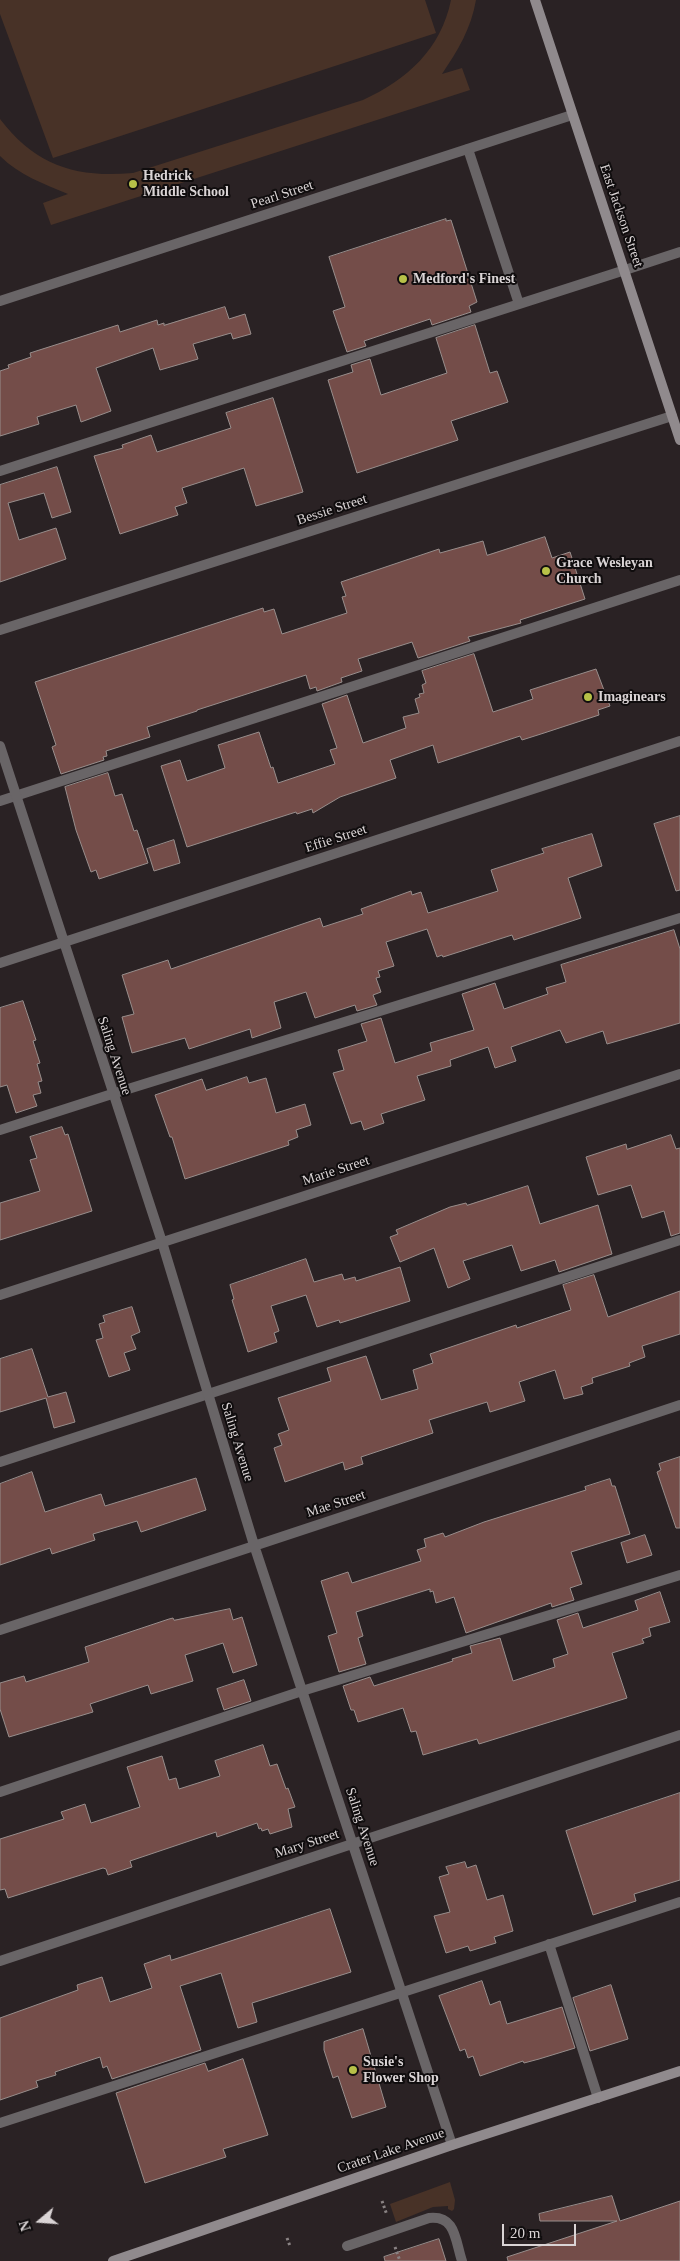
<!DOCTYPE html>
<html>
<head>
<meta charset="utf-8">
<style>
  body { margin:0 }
  #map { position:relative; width:680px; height:2261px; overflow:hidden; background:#2a2224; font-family:"Times New Roman",serif }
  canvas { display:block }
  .north { position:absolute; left:15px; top:2196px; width:50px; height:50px; -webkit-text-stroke:4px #100d0e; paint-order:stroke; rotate:252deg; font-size:14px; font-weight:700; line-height:20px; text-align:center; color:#dad4d5 }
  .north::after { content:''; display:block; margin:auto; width:18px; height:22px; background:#dad4d5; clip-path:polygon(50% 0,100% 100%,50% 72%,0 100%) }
  .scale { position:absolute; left:502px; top:2224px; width:74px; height:22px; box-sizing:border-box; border:2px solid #dad4d5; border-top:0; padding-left:6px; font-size:15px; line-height:18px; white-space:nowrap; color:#dad4d5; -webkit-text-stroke:4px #100d0e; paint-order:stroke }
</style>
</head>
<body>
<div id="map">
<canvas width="680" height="2261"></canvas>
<div class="north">N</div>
<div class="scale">20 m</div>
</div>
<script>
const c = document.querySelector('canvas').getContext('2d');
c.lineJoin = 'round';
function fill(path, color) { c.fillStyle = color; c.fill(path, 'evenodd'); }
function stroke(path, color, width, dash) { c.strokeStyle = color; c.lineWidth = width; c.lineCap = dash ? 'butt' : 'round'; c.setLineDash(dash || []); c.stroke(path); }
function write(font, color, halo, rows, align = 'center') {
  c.font = font + ' "Times New Roman",serif'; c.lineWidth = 4; c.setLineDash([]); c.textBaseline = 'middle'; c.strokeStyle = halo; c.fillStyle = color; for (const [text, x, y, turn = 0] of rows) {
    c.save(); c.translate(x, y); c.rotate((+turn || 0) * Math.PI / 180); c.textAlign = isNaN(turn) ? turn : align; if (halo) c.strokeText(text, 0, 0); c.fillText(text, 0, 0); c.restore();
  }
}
fill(new Path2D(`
  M 0,0 L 425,0 L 436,33 L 53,158 L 0,14 Z
  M 451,0 L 476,0 C 471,29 458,50 442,74 L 462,68 L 470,90 L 51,225 L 43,203 L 68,194 C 44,184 19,175 0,156 L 0,119 C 36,166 76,178 133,173 L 363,100 C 407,80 441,49 451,0 Z
  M 450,2182 L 455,2200 L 454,2209 L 452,2211 L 448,2209 L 448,2206 L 433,2207 L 396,2222 L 390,2204 Z`), '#483227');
const building = new Path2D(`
  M 446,219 L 446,221 L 451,220 L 477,302 L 469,306 L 471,312 L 432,325 L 430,319 L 364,341 L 366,346 L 347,352 L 333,311 L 345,307 L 329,257 Z
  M 225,307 L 229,319 L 245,314 L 251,334 L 233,339 L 231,333 L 193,344 L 198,359 L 160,370 L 153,348 L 96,368 L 111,411 L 81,422 L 76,405 L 37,417 L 39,424 L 0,436 L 0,371 L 9,368 L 8,365 L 31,357 L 30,353 L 118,325 L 120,332 L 157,320 L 158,325 L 164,323 L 164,325 Z
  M 475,325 L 490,373 L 497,371 L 508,402 L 451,421 L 458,440 L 357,473 L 328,380 L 353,372 L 351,365 L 370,359 L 381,395 L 447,373 L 436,338 Z
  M 273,398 L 303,492 L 256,506 L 244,468 L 182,488 L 187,503 L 175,507 L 178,515 L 120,534 L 94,456 L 123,448 L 122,445 L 151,435 L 157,452 L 231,428 L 226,413 Z
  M 57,467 L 71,512 L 52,518 L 44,493 L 8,503 L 19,540 L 56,528 L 66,559 L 0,582 L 0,485 Z
  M 545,537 L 552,558 L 570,552 L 585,599 L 520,620 L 521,623 L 468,637 L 470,641 L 418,658 L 412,642 L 358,659 L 362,671 L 341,678 L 342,682 L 317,691 L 316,687 L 310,689 L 306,675 L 197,710 L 197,711 L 147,727 L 150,737 L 106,751 L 107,756 L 103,757 L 104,760 L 61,774 L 52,747 L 56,745 L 35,682 L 263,608 L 264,612 L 274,609 L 282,634 L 347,613 L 342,597 L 346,596 L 341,582 L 439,549 L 440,553 L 483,541 L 487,555 Z
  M 474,654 L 493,712 L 533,699 L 530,690 L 596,669 L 610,706 L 598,710 L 599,715 L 544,733 L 522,740 L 520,736 L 438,763 L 433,745 L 390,760 L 396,778 L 340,797 L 313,813 L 312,809 L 297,814 L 296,812 L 187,847 L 161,766 L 180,760 L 187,781 L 225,768 L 218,745 L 259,732 L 271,768 L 273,767 L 278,783 L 335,764 L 330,750 L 337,748 L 322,704 L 347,695 L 363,743 L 406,728 L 403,717 L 419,713 L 415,699 L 420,697 L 419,694 L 424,693 L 422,685 L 426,683 L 422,671 Z
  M 108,773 L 115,796 L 122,794 L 134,831 L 137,830 L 148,863 L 99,879 L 96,870 L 91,872 L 76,830 L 65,787 Z
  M 680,816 L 680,890 L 676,891 L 654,824 Z
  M 592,834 L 602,866 L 568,878 L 581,918 L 514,940 L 512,935 L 443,957 L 442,955 L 437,957 L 427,929 L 386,942 L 394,966 L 378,971 L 380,977 L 376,978 L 381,992 L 373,995 L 377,1005 L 357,1011 L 355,1005 L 315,1018 L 306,992 L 274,1002 L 281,1028 L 252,1038 L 250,1029 L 189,1049 L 185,1038 L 132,1053 L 122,1017 L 134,1014 L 122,975 L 168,960 L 171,969 L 320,918 L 323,927 L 363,914 L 361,909 L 411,891 L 412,895 L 421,892 L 428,913 L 498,891 L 491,870 L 544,853 L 542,849 Z
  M 174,840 L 180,863 L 154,871 L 147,849 Z
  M 674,930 L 680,949 L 680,1023 L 607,1044 L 603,1031 L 566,1043 L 560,1030 L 511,1047 L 516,1061 L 495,1068 L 488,1047 L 450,1060 L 451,1066 L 417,1076 L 425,1100 L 381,1114 L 384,1123 L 364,1130 L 361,1121 L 351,1124 L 333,1073 L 344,1070 L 338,1050 L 367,1041 L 361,1024 L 381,1018 L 395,1063 L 432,1051 L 430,1043 L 474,1030 L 462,994 L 495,983 L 504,1009 L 548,994 L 546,988 L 566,982 L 561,965 Z
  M 23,1001 L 36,1040 L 33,1041 L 40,1063 L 37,1064 L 42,1081 L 38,1082 L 41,1093 L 33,1095 L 37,1106 L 16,1113 L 7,1085 L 0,1087 L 0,1008 Z
  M 247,1077 L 249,1083 L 266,1078 L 276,1113 L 305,1104 L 311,1125 L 296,1130 L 298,1137 L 288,1141 L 289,1145 L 185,1179 L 172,1137 L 170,1137 L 155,1095 L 202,1079 L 206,1090 Z
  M 62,1127 L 65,1135 L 68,1134 L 92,1211 L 0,1240 L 0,1203 L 40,1191 L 30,1160 L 37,1158 L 30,1137 Z
  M 671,1135 L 676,1149 L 680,1148 L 680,1233 L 671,1236 L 664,1211 L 642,1218 L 631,1185 L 598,1195 L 586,1157 L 626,1144 L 627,1149 Z
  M 528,1186 L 540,1224 L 598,1205 L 612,1254 L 559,1272 L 555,1260 L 521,1271 L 512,1245 L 463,1261 L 470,1279 L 448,1288 L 434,1248 L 400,1262 L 390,1237 L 398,1234 L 396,1230 L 450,1207 L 466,1203 L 467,1205 Z
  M 306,1259 L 314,1282 L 342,1274 L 344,1280 L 355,1277 L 356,1281 L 400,1267 L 410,1301 L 340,1323 L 339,1320 L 317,1327 L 306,1295 L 271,1306 L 279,1331 L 274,1333 L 277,1342 L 248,1352 L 232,1300 L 234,1299 L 230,1285 Z
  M 594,1275 L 608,1317 L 680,1291 L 680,1334 L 642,1346 L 645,1357 L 629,1363 L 630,1366 L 592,1378 L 593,1383 L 581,1387 L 583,1394 L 564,1399 L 555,1370 L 519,1382 L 525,1401 L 490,1412 L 487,1402 L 429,1420 L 433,1433 L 361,1457 L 363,1464 L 345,1470 L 343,1462 L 285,1482 L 274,1448 L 282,1445 L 278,1434 L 289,1430 L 278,1398 L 331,1381 L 327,1368 L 366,1356 L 381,1400 L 418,1389 L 413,1370 L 433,1363 L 430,1354 L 516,1325 L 517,1328 L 571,1310 L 563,1285 Z
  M 132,1307 L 140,1332 L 131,1336 L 136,1349 L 124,1353 L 130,1370 L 109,1377 L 96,1340 L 103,1338 L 99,1324 L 105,1322 L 103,1316 Z
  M 32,1349 L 48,1397 L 66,1392 L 75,1422 L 54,1428 L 46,1398 L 0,1412 L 0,1359 Z
  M 680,1457 L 680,1528 L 676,1528 L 657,1472 L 661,1470 L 659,1464 Z
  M 32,1472 L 45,1512 L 101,1494 L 105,1506 L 196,1478 L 206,1510 L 141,1532 L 137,1521 L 93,1534 L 95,1540 L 52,1554 L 50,1548 L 0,1565 L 0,1484 Z
  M 610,1479 L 612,1486 L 615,1486 L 630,1534 L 571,1552 L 582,1584 L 570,1588 L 574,1600 L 552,1607 L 551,1603 L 466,1633 L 454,1597 L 436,1603 L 433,1591 L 430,1592 L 430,1589 L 356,1612 L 363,1636 L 358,1638 L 366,1664 L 339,1672 L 328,1636 L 337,1633 L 321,1581 L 348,1572 L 352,1583 L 421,1561 L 417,1550 L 426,1547 L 424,1539 L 443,1533 L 445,1537 L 484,1522 L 586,1490 L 585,1487 Z
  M 645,1535 L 652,1555 L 627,1563 L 621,1543 Z
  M 660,1592 L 670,1622 L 649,1628 L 651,1636 L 642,1639 L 644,1643 L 612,1653 L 627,1698 L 479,1744 L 477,1739 L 423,1755 L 416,1731 L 411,1732 L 403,1708 L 358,1722 L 354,1710 L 351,1710 L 343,1686 L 370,1677 L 374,1686 L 453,1661 L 452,1659 L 472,1653 L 470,1646 L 500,1638 L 513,1681 L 555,1667 L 553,1659 L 568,1654 L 557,1620 L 578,1613 L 583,1628 L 638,1610 L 635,1601 Z
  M 230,1609 L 233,1620 L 242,1617 L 257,1665 L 233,1673 L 223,1643 L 185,1655 L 193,1681 L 151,1694 L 148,1685 L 90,1704 L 93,1712 L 9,1737 L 0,1709 L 0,1683 L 24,1676 L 26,1682 L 89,1662 L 85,1647 L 169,1619 L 173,1618 L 174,1620 Z
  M 244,1680 L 251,1701 L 224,1710 L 217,1689 Z
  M 263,1745 L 270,1766 L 277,1764 L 286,1789 L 288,1788 L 295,1807 L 288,1809 L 292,1827 L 270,1834 L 268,1829 L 262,1831 L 261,1828 L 259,1829 L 257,1823 L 217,1837 L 216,1832 L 130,1861 L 132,1867 L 108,1875 L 106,1869 L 103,1868 L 8,1898 L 5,1889 L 0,1890 L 0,1839 L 64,1819 L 61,1812 L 85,1804 L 91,1823 L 140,1807 L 127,1767 L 162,1756 L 169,1780 L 176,1778 L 179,1789 L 220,1776 L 215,1761 Z
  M 680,1793 L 680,1880 L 634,1894 L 636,1901 L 593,1915 L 566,1831 Z
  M 465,1862 L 467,1868 L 476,1865 L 487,1900 L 503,1895 L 513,1931 L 494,1937 L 496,1943 L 470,1951 L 468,1946 L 446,1953 L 434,1916 L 450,1912 L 439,1877 L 449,1874 L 446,1867 Z
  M 330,1909 L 351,1972 L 252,2003 L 257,2022 L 238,2028 L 221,1973 L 180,1986 L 201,2050 L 112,2079 L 107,2066 L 103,2068 L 100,2057 L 55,2072 L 56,2075 L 36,2081 L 38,2087 L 0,2100 L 0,2018 L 78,1990 L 77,1985 L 102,1977 L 110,2002 L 152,1988 L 144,1964 L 170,1955 L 171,1960 Z
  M 482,1981 L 490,2005 L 500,2001 L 507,2024 L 562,2007 L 575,2048 L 539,2059 L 524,2063 L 523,2061 L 480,2076 L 473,2056 L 468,2058 L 465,2049 L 460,2051 L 439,1996 Z
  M 611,1985 L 628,2039 L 590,2051 L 573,1998 Z
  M 363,2029 L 386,2107 L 352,2118 L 338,2076 L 333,2078 L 324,2050 L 324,2042 Z
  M 243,2059 L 268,2135 L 223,2149 L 226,2157 L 145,2183 L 116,2093 L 205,2063 L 208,2071 Z
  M 612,2196 L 620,2221 L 680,2201 L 680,2261 L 508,2261 L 507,2257 L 617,2221 L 540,2221 L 539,2214 Z
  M 439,2239 L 446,2261 L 385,2261 L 384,2257 Z`);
fill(building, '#744d49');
stroke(building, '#988e8c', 1);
stroke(new Path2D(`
  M 382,2201 L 387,2215
  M 287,2238 L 290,2246
  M 395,2247 L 400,2261`), '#898283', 3, [2.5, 2.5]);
stroke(new Path2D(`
  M 468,149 L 519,304
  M 0,471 L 625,270
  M 0,801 L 680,580
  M 0,1130 L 112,1094 L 680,918
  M 0,1462 L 680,1240
  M 0,1792 L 302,1691 L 680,1575
  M 549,1944 L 598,2098
  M 0,2123 L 680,1902
  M 347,2246 L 429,2218 C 456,2215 455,2240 462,2261`), '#696567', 10);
stroke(new Path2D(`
  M 625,270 L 680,252
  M 0,301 L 572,115
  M 0,630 L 672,416
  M 0,746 L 162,1242 L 254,1545 L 452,2145
  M 0,963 L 680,741
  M 0,1295 L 680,1074
  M 0,1630 L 680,1405
  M 0,1961 L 680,1735`), '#696567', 10);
stroke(new Path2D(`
  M 535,0 L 680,440
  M 113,2261 L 452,2145 L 680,2071`), '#908a8d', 10);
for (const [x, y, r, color] of [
  [133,184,5,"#b7c148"],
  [403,279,5,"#b7c148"],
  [546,571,5,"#b7c148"],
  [588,697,5,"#b7c148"],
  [353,2070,5,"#b7c148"]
]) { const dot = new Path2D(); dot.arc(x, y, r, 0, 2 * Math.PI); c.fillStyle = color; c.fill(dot); stroke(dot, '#100d0e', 2); }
write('bold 14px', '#dad4d5', '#100d0e', [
  ["Hedrick",143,176],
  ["Middle School",143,192],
  ["Medford's Finest",413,279],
  ["Grace Wesleyan",556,563],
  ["Church",556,579],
  ["Imaginears",598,697],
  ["Susie's",363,2062],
  ["Flower Shop",363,2078]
], 'left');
write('14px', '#dad4d5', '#100d0e', [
  ["Pearl Street",282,195,-18],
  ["East Jackson Street",621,216,71],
  ["Bessie Street",332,510,-18],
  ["Effie Street",336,839,-18],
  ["Saling Avenue",114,1056,72],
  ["Marie Street",336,1171,-18],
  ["Saling Avenue",237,1442,73],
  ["Mae Street",336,1504,-18],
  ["Saling Avenue",362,1827,72],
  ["Mary Street",307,1844,-18],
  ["Crater Lake Avenue",391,2151,-19]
]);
</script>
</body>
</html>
